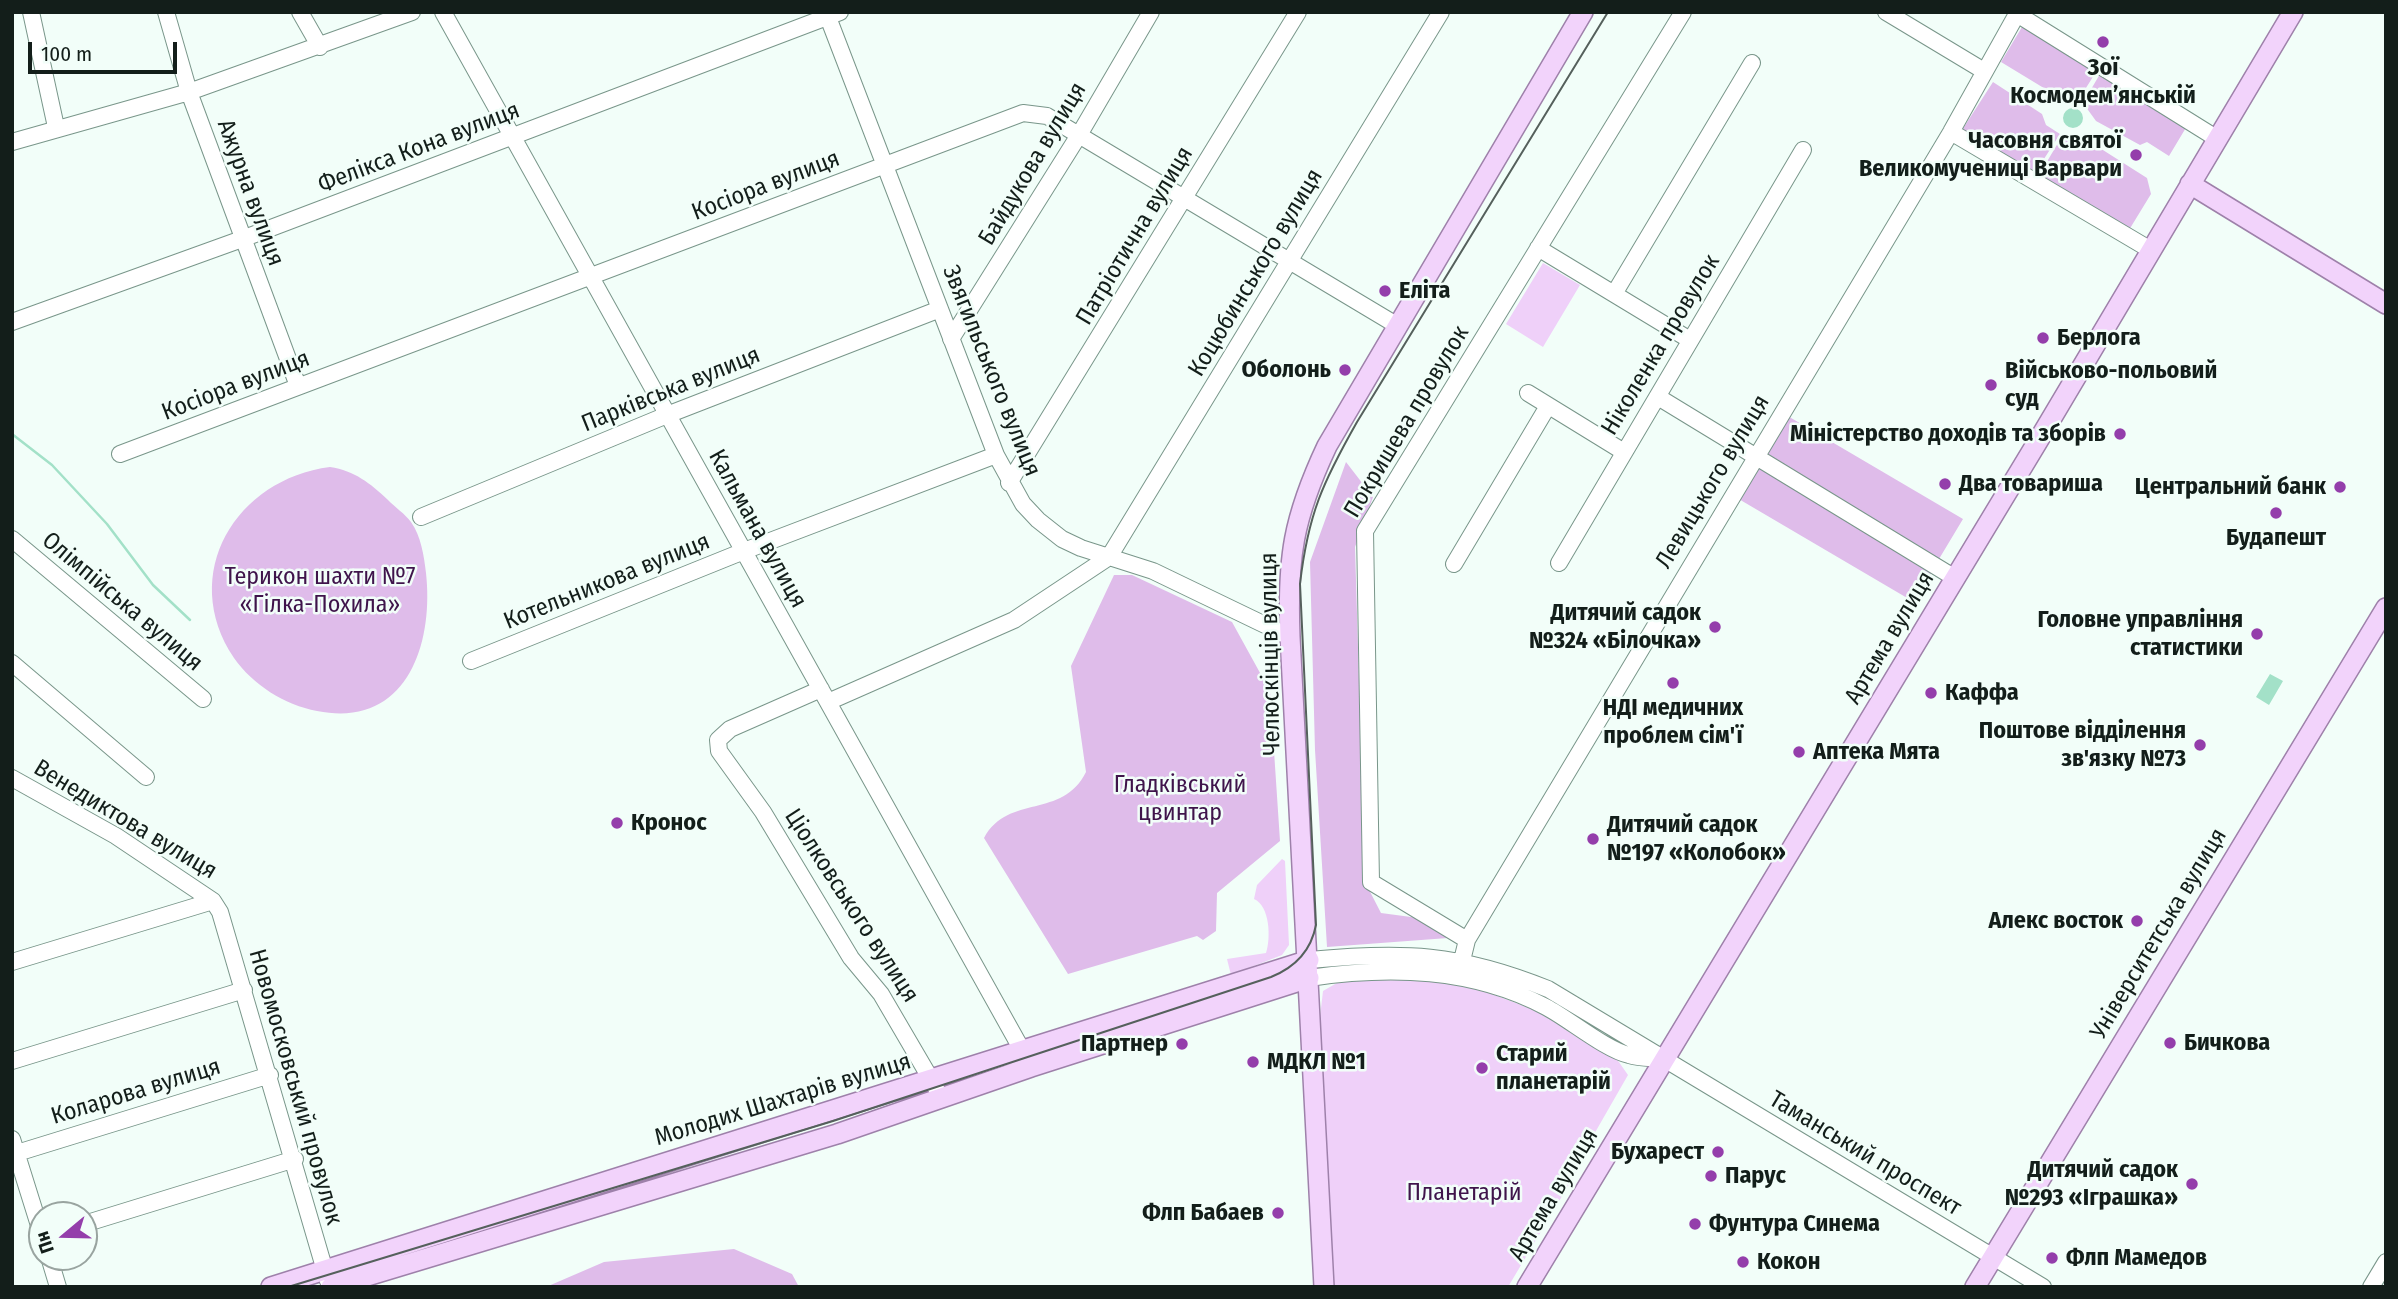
<!DOCTYPE html>
<html>
<head>
<meta charset="utf-8">
<style>
  body { margin:0 }
  #map { position:relative; width:2398px; height:1299px; overflow:hidden; background:#f2fef9; font-family:"Fira Sans Condensed",sans-serif }
  canvas { display:block }
  .frame { position:absolute; inset:0; border:14px solid #131e1a; pointer-events:none }
  .north { position:absolute; left:28px; top:1201px; width:70px; height:70px; box-sizing:border-box; background:#f2fef9; border:2px solid #99a4a0; border-radius:50%; rotate:251deg; font-size:19px; font-weight:700; line-height:28px; text-align:center; color:#131e1a }
  .north::after { content:''; display:block; margin:auto; width:24px; height:32px; background:#943eab; clip-path:polygon(50% 0,100% 100%,50% 72%,0 100%) }
  .scale { position:absolute; left:28px; top:42px; width:149px; height:32px; box-sizing:border-box; border:4px solid #131e1a; border-top:0; padding-left:9px; font-size:21px; line-height:24px; white-space:nowrap; color:#131e1a; -webkit-text-stroke:5px #f2fef9; paint-order:stroke }
</style>
</head>
<body>
<div id="map">
<canvas width="2398" height="1299"></canvas>
<div class="frame"></div>
<div class="north">Пн</div>
<div class="scale">100 m</div>
</div>
<script>
const c = document.querySelector('canvas').getContext('2d');
c.lineJoin = 'round';
function fill(path, color) { c.fillStyle = color; c.fill(path, 'evenodd'); }
function stroke(path, color, width, dash) { c.strokeStyle = color; c.lineWidth = width; c.lineCap = dash ? 'butt' : 'round'; c.setLineDash(dash || []); c.stroke(path); }
function write(font, color, halo, rows, align = 'center') {
  c.font = font + ' "Fira Sans Condensed",sans-serif'; c.lineWidth = 5; c.setLineDash([]); c.textBaseline = 'middle'; c.strokeStyle = halo; c.fillStyle = color; for (const [text, x, y, turn = 0] of rows) {
    c.save(); c.translate(x, y); c.rotate((+turn || 0) * Math.PI / 180); c.textAlign = isNaN(turn) ? turn : align; if (halo) c.strokeText(text, 0, 0); c.fillText(text, 0, 0); c.restore();
  }
}
fill(new Path2D(`
  M 1543,263 L 1580,285 L 1543,347 L 1506,324 Z
  M 1282,859 L 1285,861 L 1289,945 L 1282,955 L 1231,975 L 1227,959 L 1266,953 C 1271,938 1270,906 1254,899 L 1257,885 Z
  M 1409,978 L 1471,986 L 1545,1014 L 1614,1055 L 1628,1075 L 1589,1143 L 1580,1166 L 1508,1287 L 1333,1287 L 1320,1017 L 1323,991 L 1342,980 Z`), '#efd0f9');
fill(new Path2D(`
  M 2022,27 L 2096,72 L 2079,99 L 2059,91 L 2052,93 L 2001,62 Z
  M 2100,74 L 2187,126 L 2169,156 L 2147,142 L 2140,145 L 2096,121 L 2083,103 Z
  M 1993,82 L 2042,114 L 2046,125 L 2060,134 L 2033,176 L 1962,130 Z
  M 2061,138 L 2072,141 L 2084,138 L 2147,178 L 2151,194 L 2129,230 L 2039,175 Z
  M 1786,415 L 1963,519 L 1939,559 L 1762,455 Z
  M 1346,462 L 1373,497 L 1355,547 L 1365,882 L 1381,913 L 1426,919 L 1448,938 L 1327,947 L 1315,750 L 1310,562 Z
  M 1755,466 L 1933,570 L 1914,602 L 1737,498 Z
  M 330,467 C 355,471 370,483 388,500 C 395,507 405,514 411,522 C 421,536 424,556 426,573 C 434,645 406,729 317,711 C 285,705 253,685 234,658 C 178,574 236,479 330,467 Z
  M 1114,575 L 1132,575 L 1232,622 L 1270,691 L 1280,841 L 1217,893 L 1216,931 L 1203,940 L 1197,936 L 1068,974 L 984,838 C 1009,793 1062,820 1086,772 L 1071,666 Z
  M 734,1249 L 792,1274 L 799,1287 L 546,1287 L 604,1262 Z`), '#dfbcea');
fill(new Path2D(`
  M2063 118a10 10 0 1 1 20 0a10 10 0 1 1-20 0Z
  M 2270,674 L 2283,681 L 2269,705 L 2256,697 Z`), '#a3e1c8');
stroke(new Path2D(`
  M 12,434 L 52,465 L 107,524 L 153,585 L 190,620`), '#a3e1c8', 2.5);
const minor = new Path2D(`
  M 31,12 L 56,127
  M 166,12 L 189,92 L 298,386
  M 300,12 L 320,47
  M 443,12 L 1027,1059
  M 826,12 L 996,455 L 1023,504 L 1038,520 L 1062,539 L 1081,548 L 1153,571 L 1290,637
  M 1886,12 L 1984,71
  M 1951,132 L 2149,249
  M 12,142 L 189,92 L 412,12
  M 1538,248 L 1690,340
  M 1614,294 L 1752,63
  M 12,322 L 242,239 L 840,12
  M 951,339 L 1079,135 L 1151,12
  M 1528,393 L 1624,452
  M 1658,397 L 1955,578
  M 120,454 L 1023,113 L 1047,116 L 1398,326
  M 1009,483 L 1298,12
  M 421,517 L 667,415 L 940,309
  M 12,539 L 203,699
  M 1559,563 L 1803,150
  M 1454,564 L 1548,406
  M 471,661 L 744,551 L 996,455
  M 12,663 L 146,777
  M 821,689 L 730,729 L 718,740 L 719,751 L 763,812 L 851,958 L 881,994 L 936,1088
  M 828,702 L 1014,620 L 1109,557 L 1441,12
  M 12,778 L 116,836 L 213,901 L 220,912 L 328,1281
  M 1467,940 L 1371,882 L 1365,531 L 1683,12
  M 1309,960 C 1403,951 1459,953 1548,989 L 2043,1287
  M 12,962 L 213,901
  M 1458,977 L 1467,940 L 1951,132 L 2017,14 L 2216,138
  M 1309,978 C 1390,966 1472,968 1546,1007 C 1569,1019 1606,1050 1629,1055 C 1639,1058 1651,1058 1661,1059
  M 12,1061 L 244,990
  M 12,1139 L 42,1235
  M 17,1153 L 270,1075
  M 84,1224 L 295,1159
  M 49,1257 L 58,1287
  M 2371,1287 L 2386,1262`);
const major = new Path2D(`
  M 2190,184 L 2386,304
  M 271,1287 L 1309,960
  M 331,1287 L 837,1134 L 1031,1067 L 1309,978
  M 1324,1287 L 1290,637 C 1287,558 1293,518 1327,446 L 1583,12
  M 1527,1287 L 2038,441 L 2293,12
  M 1975,1287 L 2386,608`);
stroke(minor, '#79968a', 18);
stroke(major, '#9e81aa', 22);
stroke(minor, '#fff', 16);
stroke(major, '#f2d3fb', 19);
stroke(new Path2D(`
  M 288,1287 L 833,1121 L 1271,977 C 1296,967 1311,951 1316,925 L 1300,584 C 1308,514 1323,482 1357,422 L 1608,12`), '#55605c', 2);
for (const [x, y, r, color] of [
  [2103,42,7,"#943eab"],
  [2136,155,7,"#943eab"],
  [1385,291,7,"#943eab"],
  [2043,338,7,"#943eab"],
  [1345,370,7,"#943eab"],
  [1991,385,7,"#943eab"],
  [2120,434,7,"#943eab"],
  [1945,484,7,"#943eab"],
  [2340,487,7,"#943eab"],
  [2276,513,7,"#943eab"],
  [1715,627,7,"#943eab"],
  [2257,634,7,"#943eab"],
  [1673,683,7,"#943eab"],
  [1931,693,7,"#943eab"],
  [2200,745,7,"#943eab"],
  [1799,752,7,"#943eab"],
  [617,823,7,"#943eab"],
  [1593,839,7,"#943eab"],
  [2137,921,7,"#943eab"],
  [2170,1043,7,"#943eab"],
  [1182,1044,7,"#943eab"],
  [1253,1062,7,"#943eab"],
  [1482,1068,7,"#943eab"],
  [1718,1152,7,"#943eab"],
  [1711,1176,7,"#943eab"],
  [2192,1184,7,"#943eab"],
  [1278,1213,7,"#943eab"],
  [1695,1224,7,"#943eab"],
  [2052,1258,7,"#943eab"],
  [1743,1262,7,"#943eab"]
]) { const dot = new Path2D(); dot.arc(x, y, r, 0, 2 * Math.PI); c.fillStyle = color; c.fill(dot); stroke(dot, '#f2fef9', 2.5); }
write('bold 24px', '#131e1a', '#f2fef9', [
  ["Зої",2103,68,"center"],
  ["Космодем’янській",2103,96,"center"],
  ["Часовня святої",2122,141,"right"],
  ["Великомучениці Варвари",2122,169,"right"],
  ["Еліта",1399,291],
  ["Берлога",2057,338],
  ["Оболонь",1331,370,"right"],
  ["Військово-польовий",2005,371],
  ["суд",2005,399],
  ["Міністерство доходів та зборів",2106,434,"right"],
  ["Два товариша",1959,484],
  ["Центральний банк",2326,487,"right"],
  ["Будапешт",2276,538,"center"],
  ["Дитячий садок",1701,613,"right"],
  ["№324 «Білочка»",1701,641,"right"],
  ["Головне управління",2243,620,"right"],
  ["статистики",2243,648,"right"],
  ["Каффа",1945,693],
  ["НДІ медичних",1673,708,"center"],
  ["проблем сім'ї",1673,736,"center"],
  ["Поштове відділення",2186,731,"right"],
  ["зв'язку №73",2186,759,"right"],
  ["Аптека Мята",1813,752],
  ["Кронос",631,823],
  ["Дитячий садок",1607,825],
  ["№197 «Колобок»",1607,853],
  ["Алекс восток",2123,921,"right"],
  ["Бичкова",2184,1043],
  ["Партнер",1168,1044,"right"],
  ["Старий",1496,1054],
  ["планетарій",1496,1082],
  ["МДКЛ №1",1267,1062],
  ["Бухарест",1704,1152,"right"],
  ["Дитячий садок",2178,1170,"right"],
  ["№293 «Іграшка»",2178,1198,"right"],
  ["Парус",1725,1176],
  ["Флп Бабаев",1264,1213,"right"],
  ["Фунтура Синема",1709,1224],
  ["Флп Мамедов",2066,1258],
  ["Кокон",1757,1262]
], 'left');
write('24px', '#131e1a', '#f2fef9', [
  ["Фелікса Кона вулиця",419,148,-21],
  ["Байдукова вулиця",1033,164,-59],
  ["Косіора вулиця",766,186,-21],
  ["Ажурна вулиця",250,193,70],
  ["Патріотична вулиця",1135,236,-59],
  ["Коцюбинського вулиця",1256,273,-59],
  ["Ніколенка провулок",1661,345,-59],
  ["Звягильського вулиця",991,371,68],
  ["Косіора вулиця",236,386,-21],
  ["Парківська вулиця",671,390,-22],
  ["Покришева провулок",1407,422,-59],
  ["Левицького вулиця",1713,482,-59],
  ["Кальмана вулиця",757,529,61],
  ["Котельникова вулиця",607,582,-22],
  ["Олімпійська вулиця",122,602,40],
  ["Артема вулиця",1890,638,-59],
  ["Челюскінців вулиця",1271,654,-91],
  ["Венедиктова вулиця",125,820,31],
  ["Ціолковського вулиця",851,906,57],
  ["Університетська вулиця",2159,934,-59],
  ["Новомосковський провулок",295,1087,74],
  ["Коларова вулиця",136,1092,-17],
  ["Молодих Шахтарів вулиця",783,1100,-17],
  ["Таманський проспект",1865,1154,31],
  ["Артема вулиця",1554,1195,-59]
]);
write('24px', '#3f144b', '#f2fef9', [
  ["Терикон шахти №7",320,577],
  ["«Гілка-Похила»",320,605],
  ["Гладківський",1180,785],
  ["цвинтар",1180,813],
  ["Планетарій",1464,1193]
]);
</script>
</body>
</html>
